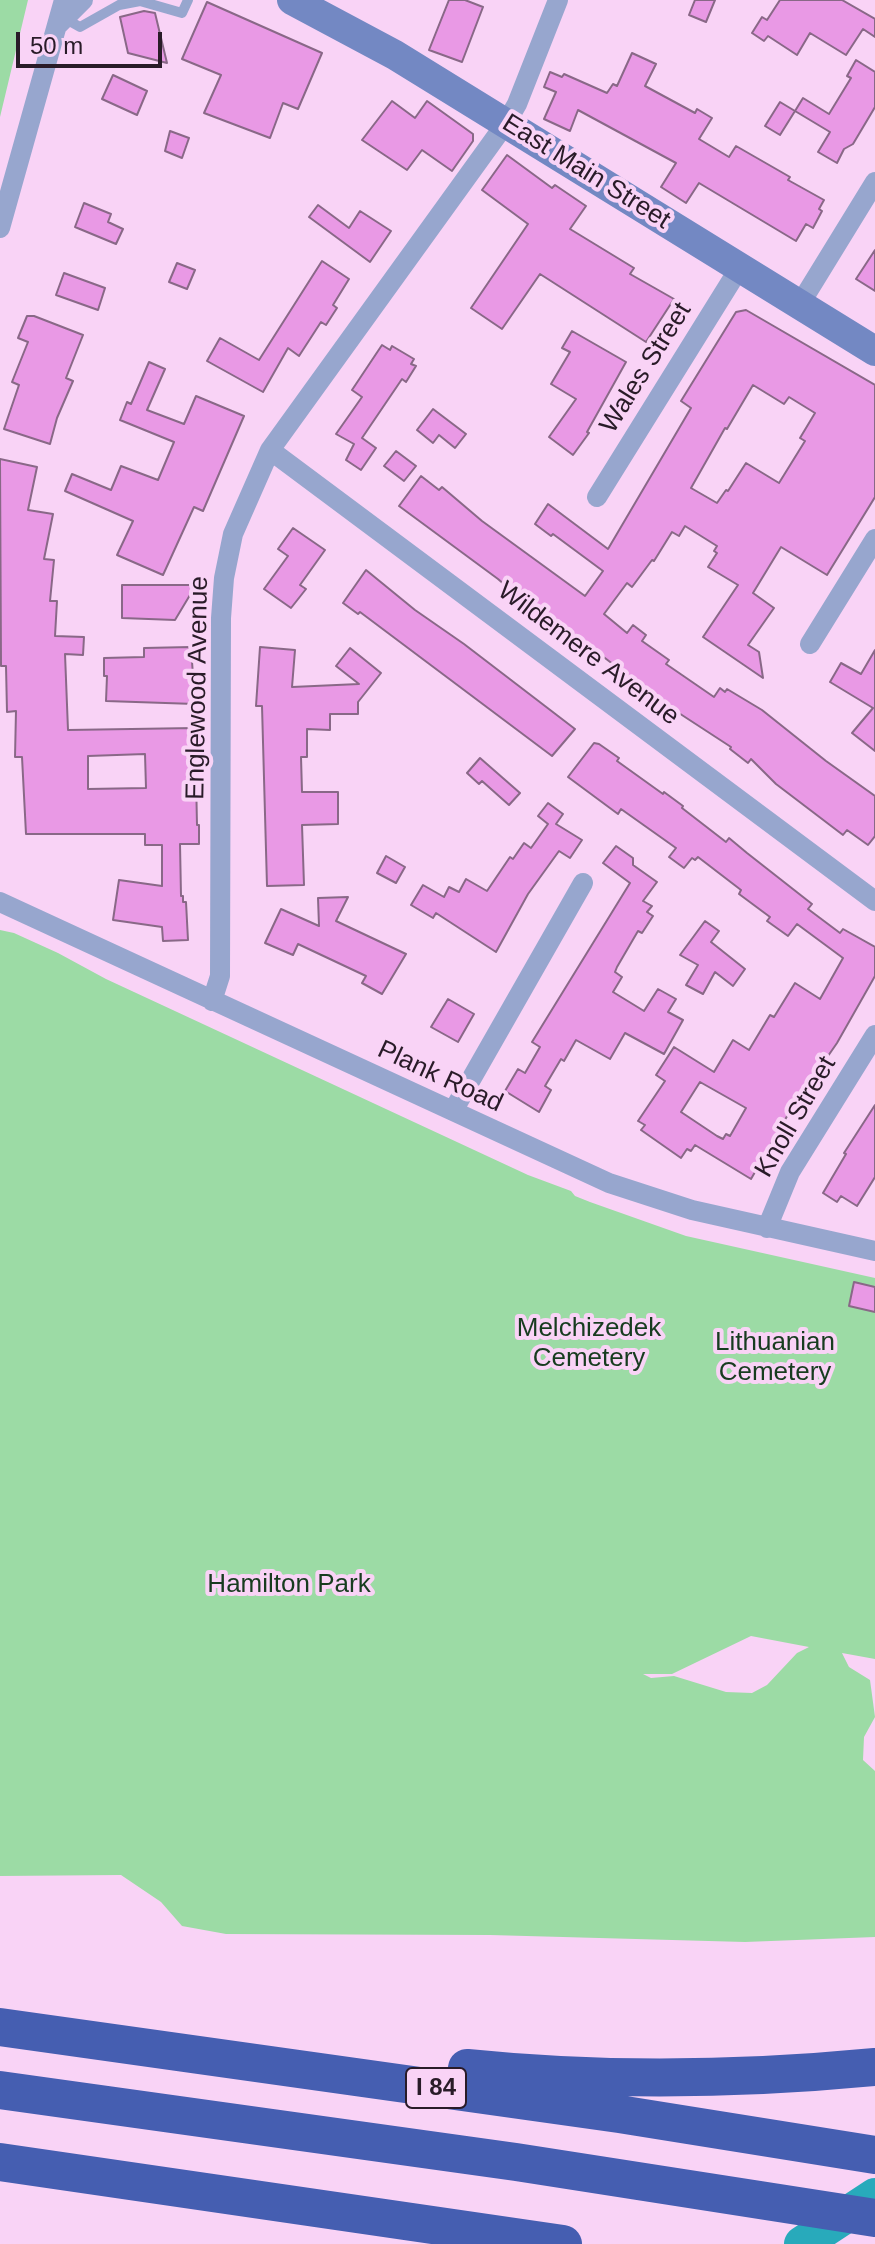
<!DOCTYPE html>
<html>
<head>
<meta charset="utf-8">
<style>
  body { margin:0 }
  #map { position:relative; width:875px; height:2244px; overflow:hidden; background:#f9d3f6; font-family:Arial,sans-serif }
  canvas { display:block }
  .scale { position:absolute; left:16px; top:32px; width:146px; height:36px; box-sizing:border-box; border:4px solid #291b28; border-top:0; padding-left:10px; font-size:24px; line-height:28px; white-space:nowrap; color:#291b28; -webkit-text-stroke:6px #f9d3f6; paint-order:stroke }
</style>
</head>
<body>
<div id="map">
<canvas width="875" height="2244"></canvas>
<div class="scale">50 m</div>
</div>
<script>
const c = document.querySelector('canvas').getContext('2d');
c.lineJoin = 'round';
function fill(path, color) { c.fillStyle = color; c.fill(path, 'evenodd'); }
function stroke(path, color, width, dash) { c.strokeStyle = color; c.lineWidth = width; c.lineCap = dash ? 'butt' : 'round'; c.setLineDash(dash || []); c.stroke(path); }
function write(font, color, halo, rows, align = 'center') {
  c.font = font + ' Arial,sans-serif'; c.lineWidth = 8; c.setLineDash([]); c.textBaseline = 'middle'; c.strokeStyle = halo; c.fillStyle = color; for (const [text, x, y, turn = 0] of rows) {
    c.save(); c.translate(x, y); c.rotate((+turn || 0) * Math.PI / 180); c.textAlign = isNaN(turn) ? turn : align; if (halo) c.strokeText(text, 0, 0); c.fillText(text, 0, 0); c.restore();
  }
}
fill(new Path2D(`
  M 0,0 L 28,0 L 0,117 Z
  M 0,930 L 14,933 L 58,953 L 106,979 L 528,1175 L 571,1191 L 575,1196 L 590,1202 L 686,1236 L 875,1278 L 875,1659 L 842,1653 L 849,1667 L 870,1680 L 875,1717 L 864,1737 L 863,1760 L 875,1771 L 875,1937 L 745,1942 L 490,1935 L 226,1934 L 182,1926 L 161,1902 L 121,1875 L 0,1876 ZM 751,1636 L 809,1647 L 797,1653 L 767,1685 L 752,1693 L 726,1692 L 674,1676 L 651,1678 L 643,1674 L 672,1674 Z`), '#9cdba5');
stroke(new Path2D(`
  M 802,2244 L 875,2196`), '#28aabb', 36);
const building = new Path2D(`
  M 449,0 L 465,0 L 483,7 L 462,62 L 429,50 Z
  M 695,0 L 715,0 L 706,22 L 689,15 Z
  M 780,0 L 842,0 L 875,19 L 875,37 L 863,29 L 846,55 L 810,33 L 797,55 L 768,36 L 764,41 L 752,33 L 762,17 L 767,20 Z
  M 207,2 L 322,53 L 298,109 L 283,103 L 270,138 L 204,113 L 221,75 L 182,59 Z
  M 144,11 L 155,13 L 167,63 L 128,53 L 120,17 Z
  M 632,53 L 656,64 L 645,86 L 695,113 L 697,109 L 712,118 L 699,139 L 729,157 L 736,146 L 790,177 L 788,180 L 824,200 L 819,209 L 822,211 L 813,228 L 806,224 L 796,241 L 699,183 L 686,203 L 661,187 L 676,163 L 578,110 L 570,131 L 544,119 L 556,92 L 544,87 L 550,72 L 562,77 L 564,74 L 607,93 L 613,84 L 617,86 Z
  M 856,60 L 875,72 L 875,107 L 853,144 L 844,149 L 837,163 L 818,152 L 830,132 L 795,111 L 803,98 L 829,114 L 851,78 L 847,76 Z
  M 113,75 L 147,91 L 137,115 L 102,99 Z
  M 392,101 L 415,118 L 427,101 L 473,134 L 473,141 L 452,171 L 422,150 L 407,170 L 362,140 Z
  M 780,102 L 795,111 L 780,135 L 765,126 Z
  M 170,131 L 189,138 L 182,158 L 165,151 Z
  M 507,155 L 552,188 L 555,185 L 586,206 L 570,229 L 634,268 L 630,274 L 674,299 L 646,342 L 540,274 L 502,329 L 471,308 L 528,224 L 482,190 Z
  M 84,203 L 111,214 L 108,222 L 123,229 L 116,244 L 75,227 Z
  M 318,205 L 349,228 L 360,211 L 391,231 L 370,262 L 309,217 Z
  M 875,250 L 875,291 L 856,279 Z
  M 322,261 L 349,279 L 333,305 L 337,308 L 326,325 L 321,322 L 299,356 L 288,348 L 263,392 L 207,361 L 220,338 L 259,360 Z
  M 177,263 L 195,270 L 187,289 L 169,282 Z
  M 64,273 L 105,288 L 98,310 L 56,295 Z
  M 746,310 L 875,385 L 875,497 L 827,575 L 781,547 L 753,593 L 774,608 L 748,645 L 759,652 L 763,678 L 703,637 L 738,585 L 708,567 L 717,553 L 714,551 L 717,546 L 685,526 L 679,536 L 672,532 L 654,561 L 652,560 L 632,587 L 627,583 L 604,614 L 627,633 L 633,625 L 646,635 L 642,641 L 669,660 L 666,664 L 714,697 L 720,688 L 725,692 L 727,689 L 762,710 L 826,761 L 875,796 L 875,836 L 868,845 L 847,830 L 843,835 L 776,784 L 751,759 L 748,763 L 730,749 L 731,747 L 665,704 L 601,655 L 528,605 L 498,579 L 399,506 L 421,476 L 439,490 L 442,487 L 482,521 L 585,596 L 603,571 L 553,534 L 551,536 L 535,524 L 548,504 L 608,549 L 691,408 L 681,401 L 736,312 ZM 753,385 L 784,404 L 789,397 L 815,413 L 800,438 L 805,441 L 779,483 L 746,463 L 728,491 L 726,490 L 717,503 L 691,488 L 725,428 L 727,429 Z
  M 27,316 L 34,316 L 83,335 L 66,378 L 73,381 L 57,418 L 50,444 L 4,429 L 19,385 L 12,382 L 28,342 L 18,338 Z
  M 572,331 L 626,362 L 587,432 L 589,433 L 573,455 L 549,437 L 576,399 L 551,384 L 570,352 L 562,348 Z
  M 382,345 L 390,350 L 392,346 L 414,359 L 411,364 L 416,366 L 406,382 L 402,379 L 362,438 L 376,448 L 361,470 L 346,460 L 354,444 L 336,434 L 362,397 L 352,390 Z
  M 149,362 L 165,369 L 147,410 L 184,424 L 196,396 L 244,416 L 203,511 L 194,507 L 163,575 L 117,555 L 133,521 L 65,491 L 72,474 L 111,490 L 121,466 L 158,480 L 174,442 L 120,420 L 127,402 L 131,404 Z
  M 433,409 L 466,434 L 455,448 L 439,435 L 433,443 L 417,430 Z
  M 396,451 L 416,466 L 404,481 L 384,466 Z
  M 0,459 L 37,467 L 28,510 L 53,514 L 44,559 L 54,560 L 50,601 L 57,601 L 55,636 L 84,637 L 83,655 L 65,654 L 68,730 L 195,728 L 197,825 L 199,825 L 199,844 L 180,844 L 181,896 L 183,896 L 183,902 L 186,902 L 188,940 L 163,941 L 162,927 L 113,920 L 119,880 L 162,886 L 162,845 L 145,845 L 145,834 L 26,834 L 22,757 L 15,757 L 16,711 L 7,712 L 6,666 L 1,666 ZM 145,754 L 146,788 L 88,789 L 88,756 Z
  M 293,528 L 325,550 L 300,585 L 306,589 L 291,608 L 264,589 L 288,556 L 278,549 Z
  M 366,570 L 415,610 L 464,644 L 575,729 L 552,756 L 360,612 L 358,614 L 343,603 Z
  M 122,585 L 196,585 L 175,620 L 122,618 Z
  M 191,647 L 195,704 L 106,701 L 107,676 L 104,676 L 104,658 L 144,657 L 144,648 Z
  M 260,647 L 295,650 L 292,687 L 359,684 L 336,666 L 350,648 L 381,673 L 358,702 L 358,714 L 330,714 L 330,730 L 307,729 L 307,757 L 301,757 L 302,792 L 338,792 L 338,824 L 302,825 L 304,885 L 267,886 L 262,706 L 256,706 Z
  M 875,650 L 875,751 L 852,733 L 873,708 L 830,682 L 841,663 L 861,674 Z
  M 594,743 L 599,744 L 619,758 L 617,761 L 663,794 L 664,792 L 683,806 L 682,808 L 726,842 L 729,838 L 747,853 L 812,904 L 808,909 L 840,933 L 843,929 L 875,947 L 875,976 L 837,1043 L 790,1111 L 751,1179 L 695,1145 L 691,1151 L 687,1149 L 681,1158 L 641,1130 L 645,1125 L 638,1121 L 665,1081 L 656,1075 L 674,1047 L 714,1072 L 733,1040 L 749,1050 L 770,1015 L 774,1017 L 795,983 L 820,999 L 843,958 L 797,924 L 788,936 L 767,921 L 770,917 L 739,894 L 741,890 L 698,857 L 695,860 L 692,858 L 684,868 L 669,857 L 676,848 L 621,809 L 618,814 L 568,777 ZM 700,1082 L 746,1108 L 730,1136 L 726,1134 L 723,1139 L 717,1136 L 681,1112 Z
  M 480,758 L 520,793 L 509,805 L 482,781 L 479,784 L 467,773 Z
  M 548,803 L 563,814 L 556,824 L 582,840 L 570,858 L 559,851 L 528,894 L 496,952 L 436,913 L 433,918 L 411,905 L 423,885 L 444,897 L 449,887 L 459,892 L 466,879 L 487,891 L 510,857 L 513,859 L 524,843 L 531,848 L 548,824 L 538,816 Z
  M 616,846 L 633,858 L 633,865 L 657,882 L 643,901 L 652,906 L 647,912 L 653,916 L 642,933 L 638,931 L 617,967 L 615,972 L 622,977 L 613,992 L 644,1011 L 658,989 L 676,999 L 668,1012 L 683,1020 L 664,1054 L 625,1033 L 610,1059 L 576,1040 L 564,1061 L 561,1059 L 545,1086 L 551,1090 L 539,1112 L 505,1091 L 518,1069 L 525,1073 L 540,1047 L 532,1042 L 630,883 L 603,863 Z
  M 386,856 L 405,867 L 396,883 L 377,873 Z
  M 348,897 L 336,921 L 406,954 L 382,994 L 362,983 L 366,976 L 298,944 L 293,955 L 265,943 L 281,909 L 319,926 L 318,898 Z
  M 705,921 L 719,931 L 711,942 L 745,969 L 733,986 L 715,972 L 703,994 L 686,985 L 698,965 L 680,955 Z
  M 448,999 L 474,1014 L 458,1042 L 431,1027 Z
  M 875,1105 L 875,1177 L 857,1206 L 841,1196 L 837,1202 L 823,1193 L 846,1154 L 844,1153 Z
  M 854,1282 L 875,1287 L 875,1312 L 849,1306 Z`);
fill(building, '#e999e5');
stroke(building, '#896887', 2);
stroke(new Path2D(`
  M 64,18 L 80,27 L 119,5 L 140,1 L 182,13 L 188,0`), '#97a6ce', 10);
stroke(new Path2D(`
  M 58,25 L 83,0
  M 0,228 L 64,0
  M 800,304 L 875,182
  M 270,450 L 875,901
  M 597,497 L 740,267
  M 810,644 L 875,539
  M 0,902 L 609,1183 L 692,1210 L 875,1251
  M 212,1001 L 220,976 L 221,618 L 224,578 L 233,534 L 270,450 L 506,123 L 517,104 L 558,0
  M 453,1111 L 583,883
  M 767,1228 L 790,1172 L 875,1035`), '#97a6ce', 20);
stroke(new Path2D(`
  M 292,0 L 395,55 L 875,351`), '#7388c3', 30);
stroke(new Path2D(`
  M 0,2027 L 619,2114 L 875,2155
  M 467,2068 C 603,2082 739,2080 875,2067
  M 0,2090 L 516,2162 L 875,2218
  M 0,2162 L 563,2244`), '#455eb1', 38);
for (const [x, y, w] of [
  [436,2088,60]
]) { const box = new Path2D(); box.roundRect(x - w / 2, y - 20, w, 40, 6); c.fillStyle = '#f9d3f6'; c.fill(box); stroke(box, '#291b28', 2); }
write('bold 24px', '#291b28', null, [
  ["I 84",436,2088]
]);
write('26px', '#291b28', '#f9d3f6', [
  ["East Main Street",586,172,32],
  ["Wales Street",646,368,-58],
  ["Wildemere Avenue",588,654,37],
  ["Englewood Avenue",198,688,-89],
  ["Plank Road",440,1077,25],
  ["Knoll Street",796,1117,-60]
]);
write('26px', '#173c1f', '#f9d3f6', [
  ["Melchizedek",589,1329],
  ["Cemetery",589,1359],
  ["Lithuanian",775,1343],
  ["Cemetery",775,1373],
  ["Hamilton Park",289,1585]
]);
</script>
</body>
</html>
